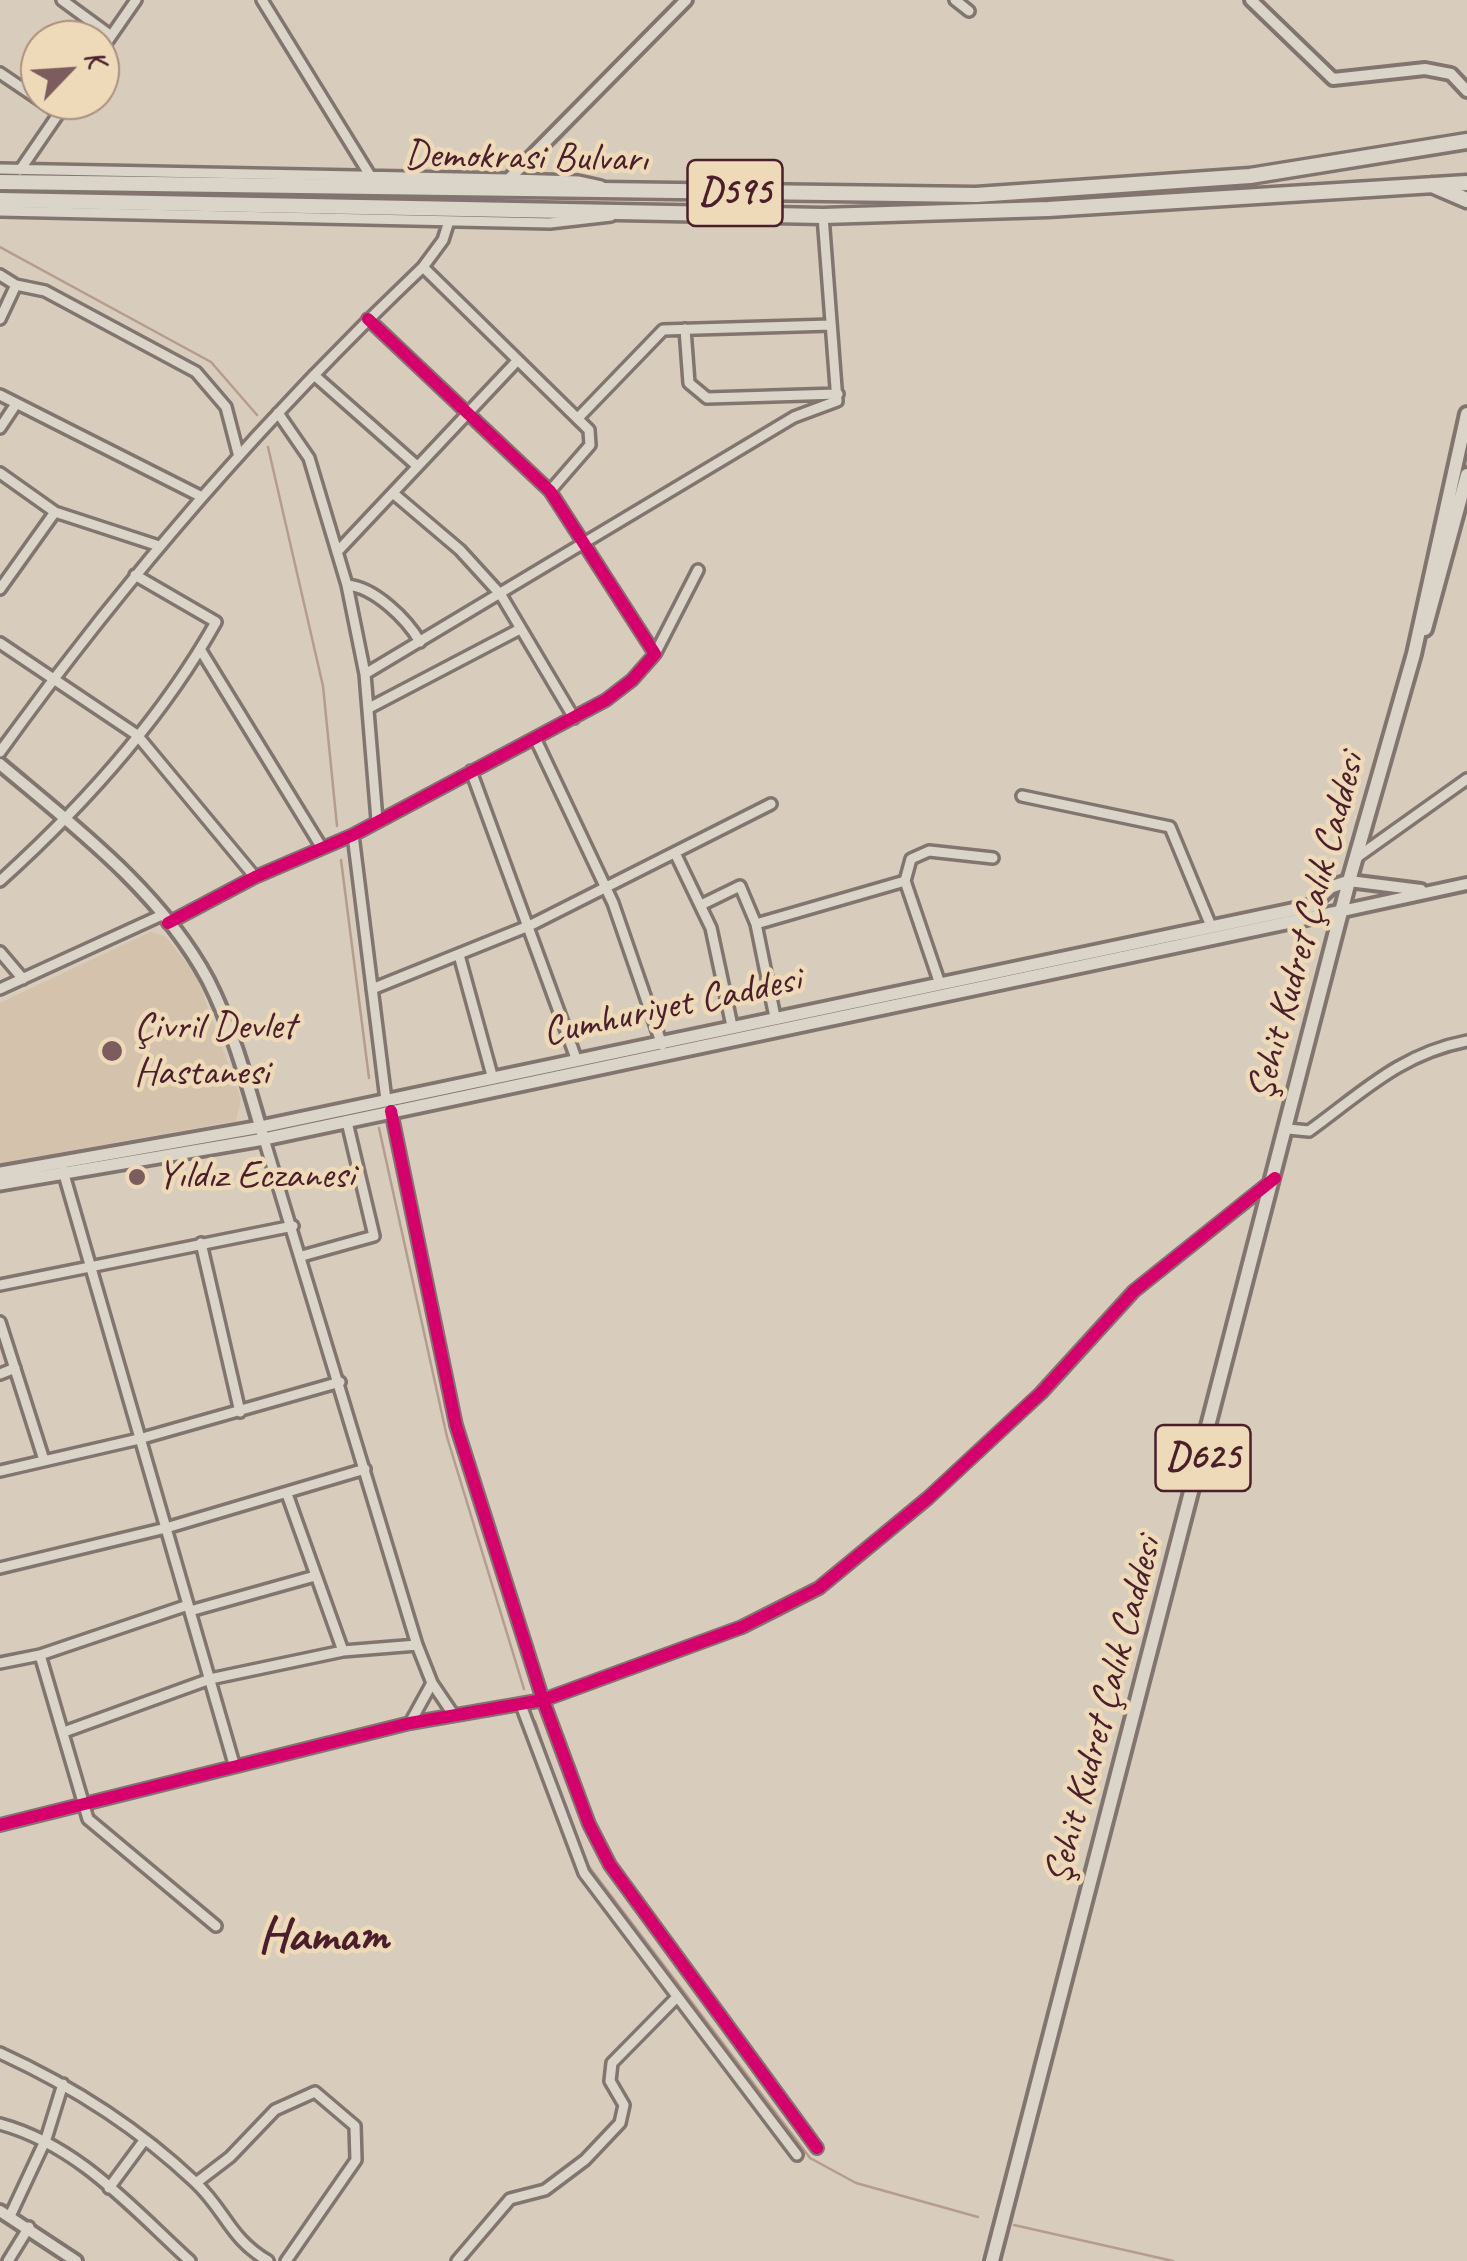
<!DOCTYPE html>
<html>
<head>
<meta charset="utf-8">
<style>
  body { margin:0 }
  #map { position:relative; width:1467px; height:2261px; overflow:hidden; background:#d8ccbc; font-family:Caveat,sans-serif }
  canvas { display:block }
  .north { position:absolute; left:20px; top:20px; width:100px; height:100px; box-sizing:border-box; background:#eed9b8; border:2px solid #ac8f80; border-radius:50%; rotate:65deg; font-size:28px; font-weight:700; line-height:40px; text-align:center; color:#4a1f2b }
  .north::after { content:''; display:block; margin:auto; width:35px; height:45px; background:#7c5c5e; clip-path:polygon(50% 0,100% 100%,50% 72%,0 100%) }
</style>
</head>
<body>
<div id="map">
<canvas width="1467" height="2261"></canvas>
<div class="north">K</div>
</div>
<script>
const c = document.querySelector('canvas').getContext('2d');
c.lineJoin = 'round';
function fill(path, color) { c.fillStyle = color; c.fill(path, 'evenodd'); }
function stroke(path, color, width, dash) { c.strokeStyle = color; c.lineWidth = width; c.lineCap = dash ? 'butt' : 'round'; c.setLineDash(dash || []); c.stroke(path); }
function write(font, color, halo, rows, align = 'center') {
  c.font = font + ' Caveat,sans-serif'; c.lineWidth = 9; c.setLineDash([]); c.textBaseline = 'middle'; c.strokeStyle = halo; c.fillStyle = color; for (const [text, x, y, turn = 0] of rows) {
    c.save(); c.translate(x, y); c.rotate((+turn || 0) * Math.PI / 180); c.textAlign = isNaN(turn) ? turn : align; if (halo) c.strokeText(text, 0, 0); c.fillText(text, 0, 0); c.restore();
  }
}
fill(new Path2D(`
  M 150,932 L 165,936 L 196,975 L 241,1099 L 236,1121 L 0,1163 L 0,1003 Z`), '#d4c2ac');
stroke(new Path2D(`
  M 0,247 L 211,362 L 257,415
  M 268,447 L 323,686 L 337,826
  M 341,860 L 369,1078
  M 379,1128 L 447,1437 L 524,1689
  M 535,1721 L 565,1811
  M 584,1860 L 810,2158 L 856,2183 L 978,2217
  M 1014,2225 L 1173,2261`), '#b69c8e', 2.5);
const minor = new Path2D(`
  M 62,0 L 111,36
  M 262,0 L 371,177
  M 955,0 L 969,11
  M 100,52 L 136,0
  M 0,73 L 59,113 L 68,100
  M 0,169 L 509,179 L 578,181 L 601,186
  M 20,170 L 59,113
  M 0,211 L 550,223 L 611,216
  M 423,267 L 589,430 L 590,445 L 550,491
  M 0,275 L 16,285 L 45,291 L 196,372 L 226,407 L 238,453
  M 0,319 L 16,285
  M 685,329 L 689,383 L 707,398 L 838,394
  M 314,375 L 416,465
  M 0,395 L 200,496
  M 278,413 L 309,458 L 347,585 L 365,674 L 377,820
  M 578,418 L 663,330 L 831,325
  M 0,428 L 16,404
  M 0,473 L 55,512 L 156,545
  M 394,494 L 460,550 L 501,595 L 574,718
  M 337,552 L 516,362
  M 347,585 C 374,587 407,619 420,642
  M 0,589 L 55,512
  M 0,643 L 137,735 L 255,877
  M 200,649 L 322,848
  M 655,654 L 698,570
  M 365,674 L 794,417 L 837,401 L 823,216
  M 369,708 L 520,629
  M 535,738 L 613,903 L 662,1045
  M 0,752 C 126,577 266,416 423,267 L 443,240 L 449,221
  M 471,771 L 577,1061
  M 1022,796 L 1170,827 L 1211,926
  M 353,835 L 386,1100
  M 675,853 L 711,928 L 732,1026
  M 1356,858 L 1467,779
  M 0,881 C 83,806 161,720 216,622 L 135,575
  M 701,905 L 740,886 L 756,924 L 775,1017
  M 168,923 L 255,877 L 353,835 L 606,700 L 632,680 L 655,654 L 550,491 L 368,319
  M 756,924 L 905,881
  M 0,952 L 23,979
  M 459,955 L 493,1079
  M 940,984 L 905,881 L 911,859 L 929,851 L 993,858
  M 0,989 L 162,915
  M 372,989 L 531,925 L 771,804
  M 1288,1129 L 1309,1131 C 1363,1092 1400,1054 1467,1041
  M 264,1139 L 417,1645 L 432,1683 L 453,1714
  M 63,1171 L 234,1764
  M 201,1243 L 240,1412
  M 302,1256 L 374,1236 L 347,1122
  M 0,1285 L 293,1226
  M 0,1322 L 44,1460
  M 0,1374 L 15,1368
  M 0,1471 L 139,1439 L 340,1382
  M 287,1494 L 343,1651
  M 0,1568 L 166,1528 L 365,1469
  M 190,1611 L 315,1576
  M 40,1655 L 88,1819 L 216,1926
  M 0,1663 L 40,1655 L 188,1605
  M 521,1705 L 584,1873 L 797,2155
  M 410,1723 L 432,1683
  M 64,1732 L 210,1679 L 343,1651 L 417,1645
  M 0,1825 L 410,1723 L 543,1700 L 456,1425 L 391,1111
  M 0,2053 C 70,2085 139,2129 195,2182 C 226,2211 229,2238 268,2261
  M 0,2124 C 78,2145 132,2208 190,2261
  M 817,2148 L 610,1865 L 589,1824 L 543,1700 L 742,1627 L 819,1588 L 928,1498 L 1041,1393 L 1134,1291 L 1269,1183
  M 196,2183 L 230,2157 L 275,2110 L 315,2092 L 355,2126 L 356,2160 L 286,2261
  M 109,2188 L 143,2142
  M 10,2216 L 46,2139 L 63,2084
  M 8,2261 L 29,2227
  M 457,2261 L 510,2199 L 545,2190 L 585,2160 L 620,2123 L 624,2105 L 610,2081 L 612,2063 L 677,1997`);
const tertiary = new Path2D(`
  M 1251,0 L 1333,79 L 1425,69 L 1451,74 L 1467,91
  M 509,179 L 686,0
  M 0,764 C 75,827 161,892 208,980 C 232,1027 247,1082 262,1133
  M 1349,881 L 1421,890
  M 1342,911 L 1467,884
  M 0,2211 L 76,2261`);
const secondary = new Path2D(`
  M 0,1173 L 261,1127 L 1311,906 L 1331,887 L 1349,881
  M 0,1184 L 264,1139 L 1342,911`);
const primary = new Path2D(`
  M 1425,629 L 1467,475
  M 992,2261 L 1349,881 L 1414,654 L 1467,414`);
const trunk = new Path2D(`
  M 0,182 L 976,195 L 1250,176 L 1467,141
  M 1432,185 L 1467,200
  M 0,200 L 823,216 L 1048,209 L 1467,183`);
stroke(minor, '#827570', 16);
stroke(tertiary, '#827570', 18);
stroke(secondary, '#827570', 19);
stroke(primary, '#827570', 20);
stroke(trunk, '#827570', 21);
stroke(minor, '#dbd4c8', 9);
stroke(tertiary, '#dbd4c8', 10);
stroke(secondary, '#dbd4c8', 11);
stroke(primary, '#dbd4c8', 12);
stroke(trunk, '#dbd4c8', 14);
stroke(new Path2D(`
  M 168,923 L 255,877 L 353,835 L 606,700 L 632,680 L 655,654 L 550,491 L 368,319
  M 0,1825 L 410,1723 L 543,1700 L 456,1425 L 391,1111
  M 817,2148 L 610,1865 L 589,1824 L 543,1700 L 742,1627 L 819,1588 L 928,1498 L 1041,1393 L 1134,1291 L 1275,1178`), '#d6006c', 12);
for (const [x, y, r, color] of [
  [112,1051,12,"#7c5c5e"],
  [137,1177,10,"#7c5c5e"]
]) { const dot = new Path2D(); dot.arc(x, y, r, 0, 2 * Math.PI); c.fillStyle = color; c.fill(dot); stroke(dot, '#eed9b8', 4); }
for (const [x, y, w] of [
  [735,193,95],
  [1203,1458,95]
]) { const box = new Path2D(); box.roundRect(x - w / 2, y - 33, w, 66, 8); c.fillStyle = '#eed9b8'; c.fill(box); stroke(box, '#4a1f2b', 2.5); }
write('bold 38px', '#4a1f2b', null, [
  ["D595",735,193],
  ["D625",1203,1458]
]);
write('40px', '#4a1f2b', '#eed9b8', [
  ["Demokrasi Bulvarı",526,158,1],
  ["Şehit Kudret Çalık Caddesi",1307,927,-75],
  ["Cumhuriyet Caddesi",672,1007,-12],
  ["Şehit Kudret Çalık Caddesi",1104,1711,-75]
]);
write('40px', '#4a1f2b', '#eed9b8', [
  ["Çivril Devlet",134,1028],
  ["Hastanesi",134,1074],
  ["Yıldız Eczanesi",157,1177]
], 'left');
write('bold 50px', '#4a1f2b', '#eed9b8', [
  ["Hamam",323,1937]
]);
</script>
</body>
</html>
